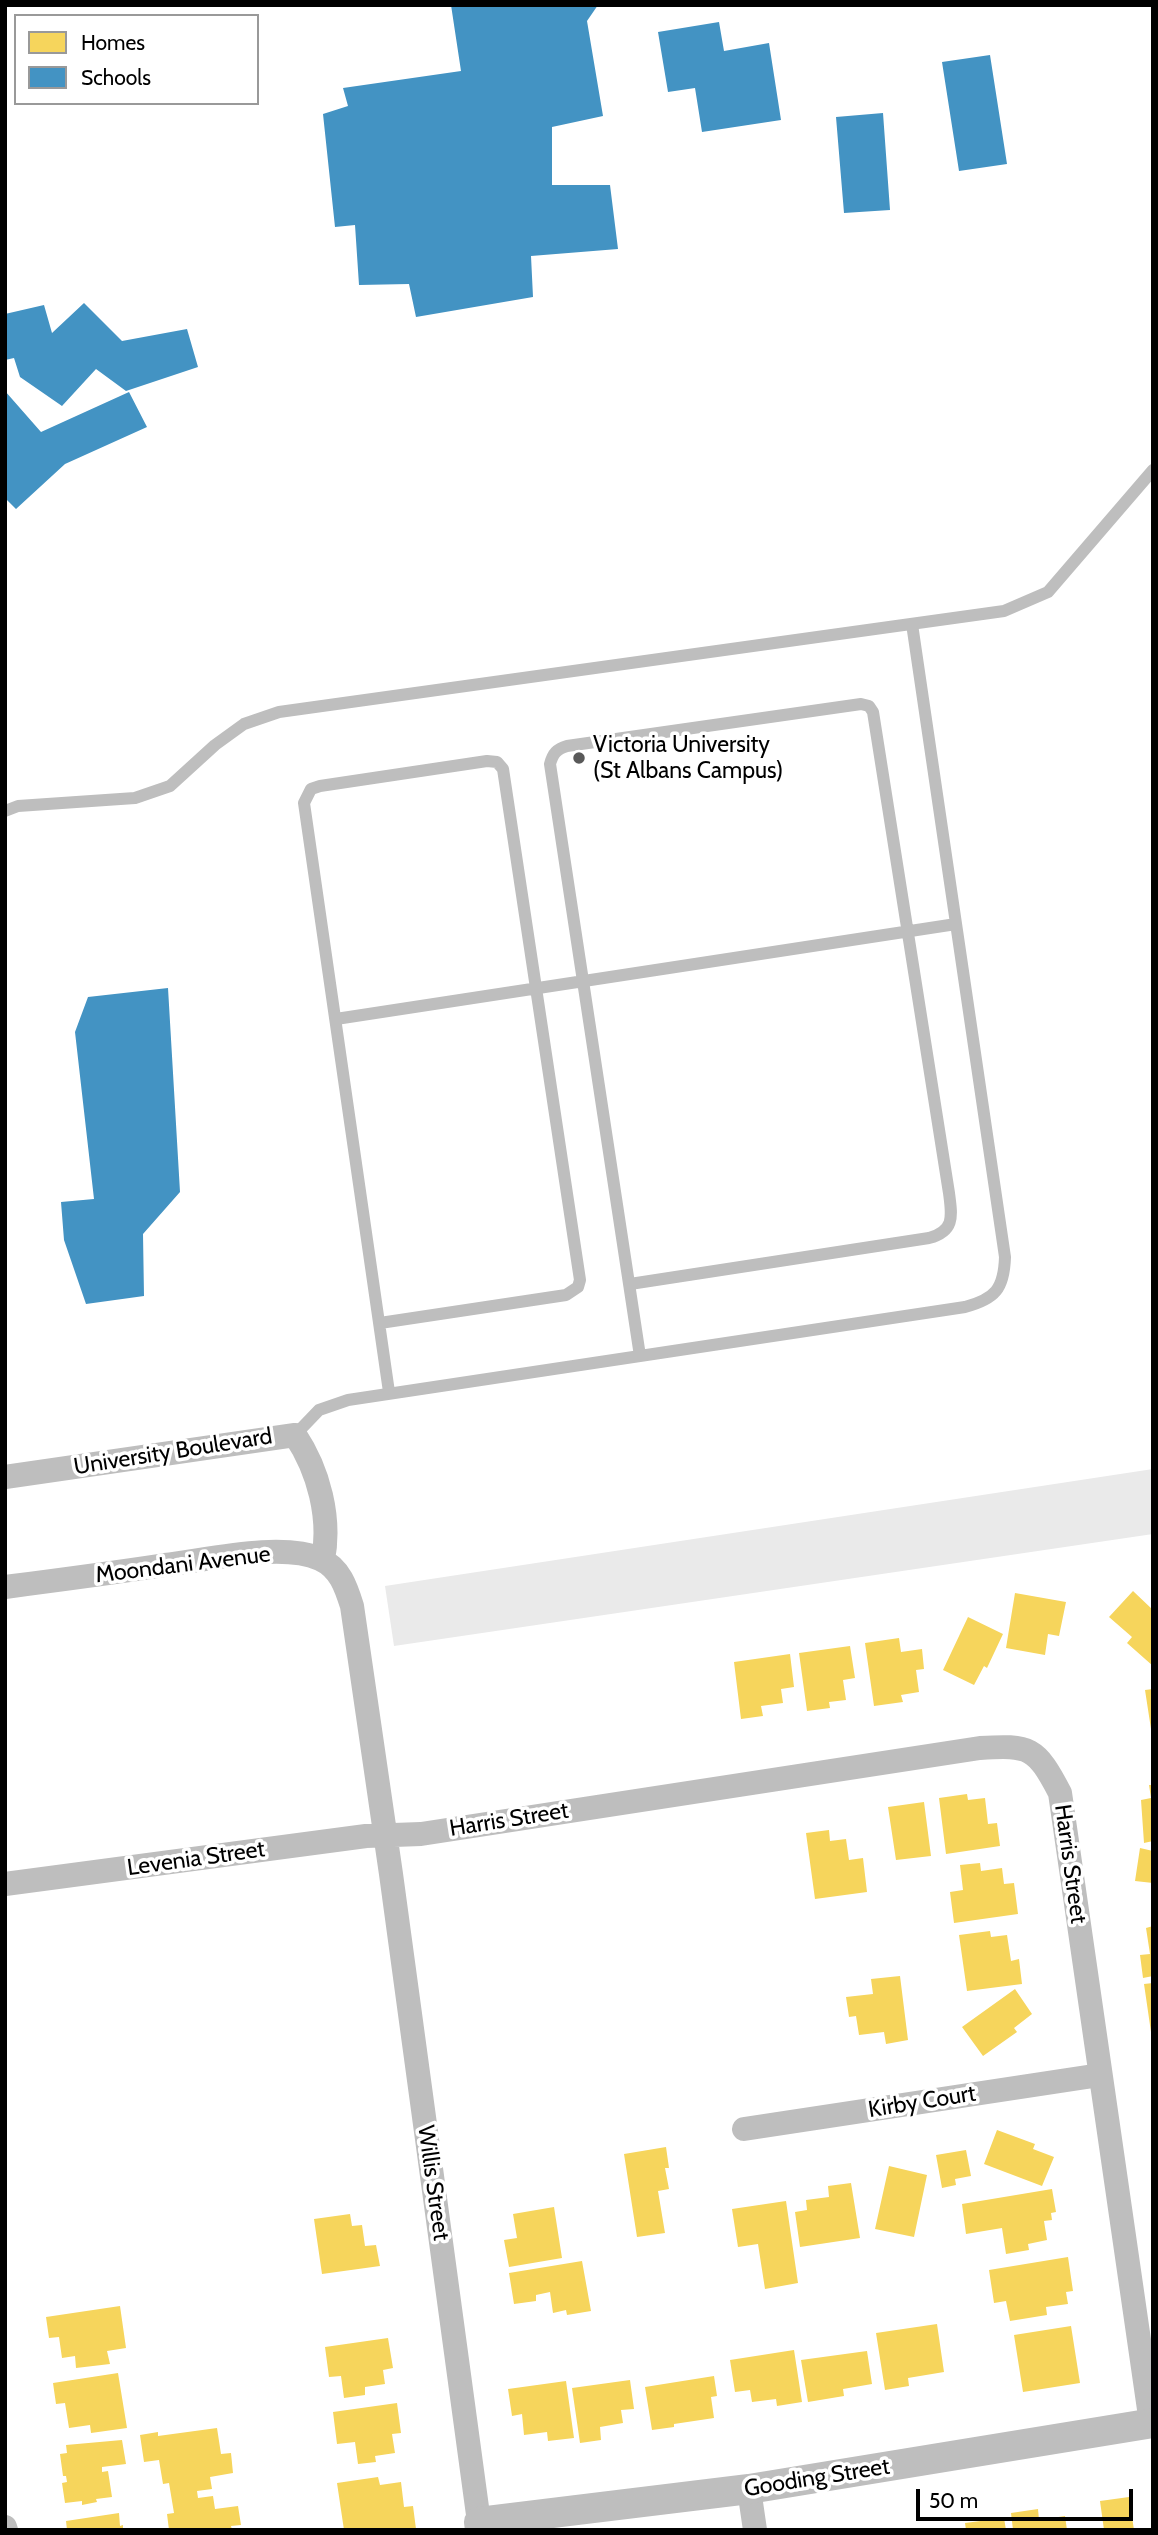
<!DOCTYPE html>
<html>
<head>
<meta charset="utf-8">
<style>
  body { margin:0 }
  #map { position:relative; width:1158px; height:2535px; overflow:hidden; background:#fff; font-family:Cabin,sans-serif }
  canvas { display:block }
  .frame { position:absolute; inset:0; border:7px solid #000; pointer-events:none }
  .legend { position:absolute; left:14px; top:14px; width:245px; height:91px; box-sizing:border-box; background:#fff; border:2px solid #999; margin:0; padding:9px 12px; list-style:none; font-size:21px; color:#000 }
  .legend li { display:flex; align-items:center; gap:14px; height:35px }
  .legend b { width:35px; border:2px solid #999 }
  .scale { position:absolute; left:916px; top:2489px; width:217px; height:32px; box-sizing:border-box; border:4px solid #000; border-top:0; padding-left:9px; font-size:21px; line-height:24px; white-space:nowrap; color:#000; -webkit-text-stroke:5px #fff; paint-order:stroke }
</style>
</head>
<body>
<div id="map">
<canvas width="1158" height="2535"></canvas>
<div class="frame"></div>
<ul class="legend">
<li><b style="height:19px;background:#f6d55c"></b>Homes</li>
<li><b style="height:19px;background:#4393c3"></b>Schools</li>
</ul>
<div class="scale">50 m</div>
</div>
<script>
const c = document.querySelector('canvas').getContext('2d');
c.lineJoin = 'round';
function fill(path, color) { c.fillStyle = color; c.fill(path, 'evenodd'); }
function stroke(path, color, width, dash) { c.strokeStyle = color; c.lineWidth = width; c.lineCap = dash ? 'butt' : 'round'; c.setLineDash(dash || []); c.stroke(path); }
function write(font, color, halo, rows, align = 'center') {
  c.font = font + ' Cabin,sans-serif'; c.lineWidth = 7; c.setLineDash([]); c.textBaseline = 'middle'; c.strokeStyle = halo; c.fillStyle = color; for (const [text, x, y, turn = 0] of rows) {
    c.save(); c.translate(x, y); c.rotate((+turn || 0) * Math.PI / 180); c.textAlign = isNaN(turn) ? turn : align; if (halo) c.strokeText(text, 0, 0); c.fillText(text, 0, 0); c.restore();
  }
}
fill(new Path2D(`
  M 1153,1469 L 1153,1534 L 394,1646 L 385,1586 Z`), '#eaeaea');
fill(new Path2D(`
  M 1133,1591 L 1153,1610 L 1153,1666 L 1127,1643 L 1132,1637 L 1109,1617 Z
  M 1015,1593 L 1066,1602 L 1059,1636 L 1048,1634 L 1045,1655 L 1006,1648 Z
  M 968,1617 L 1003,1634 L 987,1668 L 984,1666 L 974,1685 L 943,1670 Z
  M 899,1638 L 901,1652 L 922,1649 L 924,1669 L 916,1670 L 919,1692 L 901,1695 L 903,1702 L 874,1706 L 865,1643 Z
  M 850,1646 L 855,1678 L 843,1680 L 846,1700 L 829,1702 L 830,1708 L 807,1711 L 799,1653 Z
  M 790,1654 L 794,1687 L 781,1689 L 783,1703 L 761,1706 L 763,1716 L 741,1719 L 734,1662 Z
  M 1153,1689 L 1153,1729 L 1151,1729 L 1145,1690 Z
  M 1149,1785 L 1153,1785 L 1153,1841 L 1144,1843 L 1141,1800 L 1151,1798 Z
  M 967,1794 L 968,1800 L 985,1798 L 988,1824 L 997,1823 L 1000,1846 L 946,1854 L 939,1798 Z
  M 924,1802 L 931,1856 L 896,1860 L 888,1807 Z
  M 829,1830 L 830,1841 L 846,1839 L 849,1860 L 863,1858 L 867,1892 L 815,1899 L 806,1833 Z
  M 1140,1848 L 1153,1851 L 1153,1883 L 1135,1881 Z
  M 980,1863 L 981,1871 L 1002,1868 L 1004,1884 L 1014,1883 L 1018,1914 L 954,1923 L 950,1892 L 963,1890 L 960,1865 Z
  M 1153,1926 L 1153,1976 L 1143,1978 L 1140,1955 L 1150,1954 L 1146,1928 Z
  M 990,1931 L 991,1937 L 1007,1935 L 1011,1961 L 1019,1959 L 1022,1984 L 967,1991 L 959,1935 Z
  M 900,1976 L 908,2040 L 886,2044 L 884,2032 L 859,2035 L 856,2016 L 849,2017 L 846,1997 L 873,1994 L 871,1979 Z
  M 1153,1983 L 1153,2032 L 1151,2032 L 1144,1984 Z
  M 1015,1989 L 1032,2014 L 1014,2028 L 1017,2032 L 983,2056 L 962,2027 Z
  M 997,2130 L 1035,2144 L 1033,2149 L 1054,2157 L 1042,2186 L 984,2164 Z
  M 666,2147 L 669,2168 L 665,2168 L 669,2189 L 658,2191 L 665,2233 L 637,2237 L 624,2154 Z
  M 966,2150 L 971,2176 L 955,2179 L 956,2185 L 942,2188 L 936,2155 Z
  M 889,2166 L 927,2175 L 914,2237 L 875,2229 Z
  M 851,2183 L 860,2238 L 800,2247 L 795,2212 L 807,2210 L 806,2200 L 829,2197 L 828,2186 Z
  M 1052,2189 L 1056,2212 L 1051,2213 L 1052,2220 L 1044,2221 L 1047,2240 L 1028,2244 L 1029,2250 L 1006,2254 L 1002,2228 L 966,2234 L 962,2204 Z
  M 786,2201 L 798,2283 L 765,2289 L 758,2244 L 738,2247 L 732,2209 Z
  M 554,2207 L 562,2258 L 509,2267 L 504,2240 L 517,2238 L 513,2214 Z
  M 350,2214 L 352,2226 L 362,2225 L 365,2246 L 376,2245 L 380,2266 L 322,2274 L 314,2219 Z
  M 1068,2257 L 1073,2291 L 1066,2292 L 1068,2304 L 1046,2307 L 1047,2315 L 1010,2321 L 1006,2301 L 994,2303 L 989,2270 Z
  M 582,2261 L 591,2311 L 567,2315 L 566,2310 L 553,2313 L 550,2292 L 536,2295 L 536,2301 L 514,2304 L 509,2273 Z
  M 120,2306 L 126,2348 L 107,2351 L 110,2364 L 76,2368 L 75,2356 L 62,2358 L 59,2337 L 49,2338 L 46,2317 Z
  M 937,2324 L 944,2372 L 908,2378 L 909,2386 L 885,2390 L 876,2333 Z
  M 1071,2326 L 1080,2383 L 1023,2392 L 1014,2335 Z
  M 388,2338 L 393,2368 L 383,2370 L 385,2384 L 365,2387 L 365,2395 L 344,2398 L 341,2376 L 329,2377 L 325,2347 Z
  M 794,2350 L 802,2402 L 777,2406 L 776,2399 L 752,2402 L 750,2390 L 735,2392 L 730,2360 Z
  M 867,2351 L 872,2384 L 843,2389 L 844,2396 L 808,2402 L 801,2360 Z
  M 118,2373 L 127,2428 L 91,2433 L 90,2425 L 69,2428 L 65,2403 L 56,2404 L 53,2383 Z
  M 714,2376 L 717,2396 L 711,2397 L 714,2418 L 674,2424 L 674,2427 L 652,2430 L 645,2387 Z
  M 630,2380 L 634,2409 L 621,2410 L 623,2423 L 600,2427 L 601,2440 L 580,2443 L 572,2388 Z
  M 566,2381 L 574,2438 L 548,2441 L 547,2432 L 524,2435 L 522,2414 L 512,2416 L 508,2389 Z
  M 397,2403 L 401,2433 L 392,2434 L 395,2453 L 375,2456 L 376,2462 L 358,2464 L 355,2442 L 337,2444 L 333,2412 Z
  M 217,2428 L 221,2454 L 231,2453 L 233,2473 L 210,2477 L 212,2489 L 197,2491 L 198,2498 L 213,2496 L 215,2509 L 238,2506 L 241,2525 L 231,2526 L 232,2530 L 169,2530 L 167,2514 L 174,2513 L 169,2483 L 163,2484 L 159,2460 L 144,2462 L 140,2435 L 158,2432 L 158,2436 Z
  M 122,2440 L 126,2464 L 102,2467 L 102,2472 L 108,2471 L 112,2497 L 96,2499 L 97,2502 L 82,2505 L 82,2501 L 65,2503 L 62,2483 L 67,2482 L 66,2476 L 63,2476 L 60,2454 L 67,2453 L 66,2445 Z
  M 378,2477 L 380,2485 L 401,2482 L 404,2507 L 413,2506 L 416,2529 L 344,2530 L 337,2483 Z
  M 1129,2497 L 1134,2530 L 1104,2530 L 1100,2501 Z
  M 1038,2509 L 1039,2520 L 1065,2516 L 1067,2530 L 1013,2530 L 1011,2513 Z
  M 119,2513 L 120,2526 L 123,2525 L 123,2530 L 67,2530 L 66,2521 Z
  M 1004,2518 L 1006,2530 L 966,2530 L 965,2523 Z`), '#f6d55c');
fill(new Path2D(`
  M 451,5 L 598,5 L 587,21 L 603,116 L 552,127 L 552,185 L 610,185 L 618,249 L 531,256 L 533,297 L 416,317 L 409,284 L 359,285 L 355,225 L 335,227 L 323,114 L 348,106 L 343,88 L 461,71 Z
  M 719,22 L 724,51 L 769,43 L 781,120 L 702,132 L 695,88 L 668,92 L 658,32 Z
  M 990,55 L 1007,164 L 959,171 L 942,62 Z
  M 883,113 L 890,210 L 844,213 L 836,117 Z
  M 84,303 L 122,341 L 187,329 L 198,367 L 126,391 L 96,369 L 62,406 L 20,377 L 14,358 L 5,360 L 5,314 L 44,305 L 52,333 Z
  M 5,391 L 41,432 L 129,392 L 147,427 L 65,464 L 16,509 L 5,498 Z
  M 168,988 L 180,1192 L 143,1234 L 144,1296 L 86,1304 L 64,1240 L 61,1202 L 94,1199 L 75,1032 L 88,997 Z`), '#4393c3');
stroke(new Path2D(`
  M 5,811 L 18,806 L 135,798 L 170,786 L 215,745 L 244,724 L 279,712 L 1004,611 L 1048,592 L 1153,470
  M 336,1019 L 956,924
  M 630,1284 L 929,1238 C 955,1231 952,1216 949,1193 L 873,712 L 869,706 L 861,704 L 567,746 C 557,749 553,753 550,764 L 640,1356
  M 380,1323 L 566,1295 L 578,1287 L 580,1280 L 503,769 L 497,762 L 487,761 L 320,786 L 311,789 L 304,803 L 389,1392
  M 295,1435 L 319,1410 L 348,1400 L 965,1307 C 995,1299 1004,1289 1005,1257 L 912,624`), '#bebebe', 12);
stroke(new Path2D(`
  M 5,1477 L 295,1435 C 319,1471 331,1518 323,1560
  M 5,1587 C 59,1580 112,1573 165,1565 C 207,1560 282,1542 320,1559 C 340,1568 346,1587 352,1606 L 391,1874 L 479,2522
  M 5,1884 L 366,1836 L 421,1834 L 980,1748 C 1030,1745 1036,1747 1060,1793 L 1151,2423
  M 744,2129 L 1100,2075
  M 749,2489 L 755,2530
  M 5,2527 L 6,2530`), '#bebebe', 24);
stroke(new Path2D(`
  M 480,2530 L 479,2522 L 749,2489 L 1153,2423`), '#bebebe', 30);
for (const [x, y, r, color] of [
  [579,758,7,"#595959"]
]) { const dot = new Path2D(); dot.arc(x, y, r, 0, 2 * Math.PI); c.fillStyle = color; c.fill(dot); stroke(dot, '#fff', 2.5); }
write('23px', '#000', '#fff', [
  ["Victoria University",593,745],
  ["(St Albans Campus)",593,771]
], 'left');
write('23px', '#000', '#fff', [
  ["University Boulevard",173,1452,-9],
  ["Moondani Avenue",183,1565,-7],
  ["Harris Street",509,1820,-9],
  ["Levenia Street",196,1859,-8],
  ["Harris Street",1070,1864,82],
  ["Kirby Court",922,2102,-9],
  ["Willis Street",433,2183,82],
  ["Gooding Street",817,2478,-9]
]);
</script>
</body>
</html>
